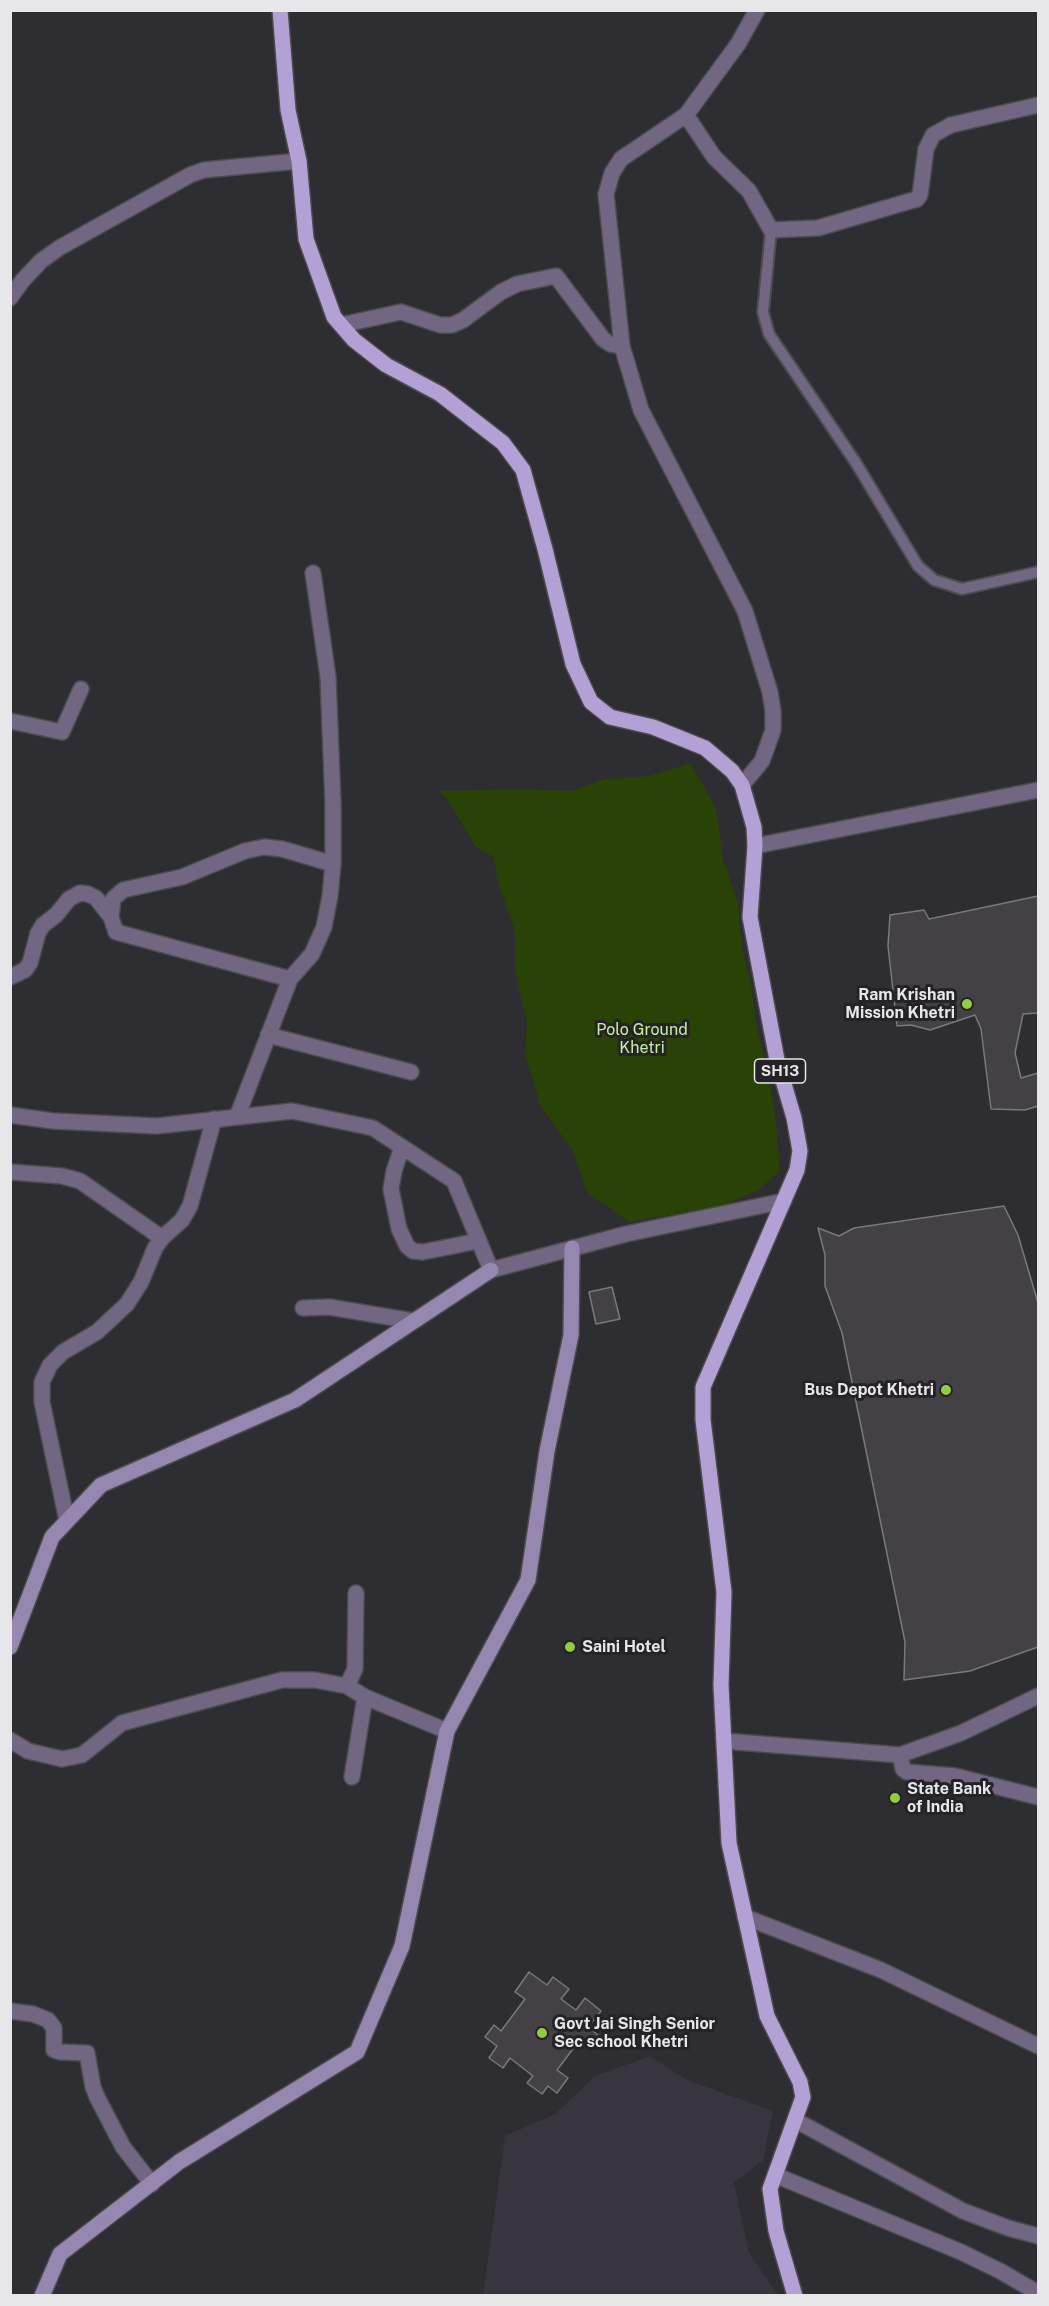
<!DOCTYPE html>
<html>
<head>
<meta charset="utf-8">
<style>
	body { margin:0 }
	#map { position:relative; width:1049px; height:2306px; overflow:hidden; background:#2e2d31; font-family:"Public Sans",sans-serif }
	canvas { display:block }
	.frame { position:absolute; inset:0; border:12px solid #e7e6e9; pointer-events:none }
</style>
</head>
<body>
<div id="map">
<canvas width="1049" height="2306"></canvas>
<div class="frame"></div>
</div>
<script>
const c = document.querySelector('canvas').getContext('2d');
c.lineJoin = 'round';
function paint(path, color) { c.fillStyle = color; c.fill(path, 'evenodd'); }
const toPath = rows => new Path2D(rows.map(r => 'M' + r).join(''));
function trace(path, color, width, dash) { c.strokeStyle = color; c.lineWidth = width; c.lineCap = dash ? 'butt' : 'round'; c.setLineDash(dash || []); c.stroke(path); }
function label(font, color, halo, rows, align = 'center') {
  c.font = font + ' "Public Sans",sans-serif'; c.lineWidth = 6; c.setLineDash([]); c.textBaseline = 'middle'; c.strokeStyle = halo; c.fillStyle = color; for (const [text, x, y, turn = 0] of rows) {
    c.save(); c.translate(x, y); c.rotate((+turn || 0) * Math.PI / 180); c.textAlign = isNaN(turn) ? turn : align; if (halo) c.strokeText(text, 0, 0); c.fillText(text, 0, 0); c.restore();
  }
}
paint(toPath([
	[650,2056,687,2080,773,2111,763,2160,734,2183,749,2253,778,2295,483,2295,505,2136,555,2114,595,2076]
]), '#38353e');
paint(toPath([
	[690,763,716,808,723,859,738,903,742,949,750,979,757,1030,768,1068,776,1123,780,1171,758,1190,721,1207,629,1222,587,1192,573,1151,541,1107,525,1054,527,1022,515,970,515,932,500,888,493,857,475,846,448,800,439,791,519,789,570,791,605,779,649,776]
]), '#294205');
const building = toPath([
	[1038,896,1038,1013,1023,1014,1015,1053,1021,1078,1038,1073,1038,1106,1025,1110,991,1109,981,1029,975,1015,930,1030,911,1025,897,1026,888,946,890,915,924,910,929,919,1038,896],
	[1004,1206,1018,1235,1038,1303,1038,1647,970,1671,904,1680,905,1642,842,1333,825,1286,825,1255,818,1228,839,1236,854,1228,1004,1206],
	[612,1287,620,1319,596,1324,589,1292,612,1287],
	[529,1972,547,1985,553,1977,569,1989,561,1999,576,2010,585,1998,601,2011,588,2027,598,2035,588,2048,579,2041,557,2070,568,2078,557,2093,548,2086,542,2094,527,2083,533,2076,510,2058,503,2068,489,2058,497,2046,485,2037,494,2025,501,2031,525,1999,515,1992,529,1972]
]);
paint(building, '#434146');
trace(building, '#79787d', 1.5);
const lane = toPath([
	[771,230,763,312,769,334,856,463,918,566,934,580,962,589,1038,572]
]);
const street = toPath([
	[686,115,714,157,749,191,771,230,818,228,917,199,920,195,926,149,933,135,951,125,1038,105],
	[10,298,23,280,41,261,59,248,190,175,204,170,299,161],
	[341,325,401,312,440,325,452,325,463,320,501,292,517,284,556,276,603,339,610,344,622,346],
	[10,721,62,732,81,689],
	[742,785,762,761,773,730,773,711,770,692,745,611,641,410,622,346,606,194,612,173,621,159,686,115,738,44,757,10],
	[755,846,1038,790],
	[10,977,25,970,30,963,38,933,43,925,56,915,69,899,80,893,88,894,96,898,111,917],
	[290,979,116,932,111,917,113,899,123,890,182,877,245,851,264,847,282,849,333,864],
	[268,1035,411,1072],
	[10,1115,53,1121,157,1126,292,1111,373,1128,454,1181,491,1270,626,1234,784,1201],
	[237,1117,290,979,312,954,324,927,330,896,333,864,333,804,328,677,313,573],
	[402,1147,394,1171,391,1189,399,1229,407,1246,413,1251,423,1252,478,1241],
	[10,1172,62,1176,80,1181,162,1238],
	[303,1308,329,1307,413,1321],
	[67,1521,42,1402,42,1382,50,1365,63,1352,97,1332,127,1304,141,1282,155,1248,162,1238,182,1220,190,1206,214,1119],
	[347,1686,355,1669,356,1593],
	[10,1740,28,1751,62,1759,82,1755,122,1723,282,1680,315,1680,347,1686,365,1697,447,1731],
	[724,1741,900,1755,961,1733,1038,1696],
	[900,1755,903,1769,907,1772,955,1776,1038,1797],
	[352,1777,365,1697],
	[745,1917,881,1970,1038,2046],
	[10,2011,33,2014,48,2020,54,2028,54,2050,60,2052,87,2053,93,2087,97,2097,123,2147,152,2184],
	[795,2120,963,2211,1008,2228,1038,2236],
	[775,2175,961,2252,1000,2271,1038,2293]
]);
const secondary = toPath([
	[10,1647,52,1537,101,1485,295,1400,491,1270],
	[42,2296,60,2254,179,2162,357,2052,402,1946,447,1731,528,1580,547,1451,571,1335,572,1248]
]);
const primary = toPath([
	[280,10,288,110,299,161,306,239,334,317,354,340,386,365,440,394,503,443,523,470,545,549,573,664,591,702,610,717,653,727,705,748,732,771,742,785,754,827,755,846,750,917,777,1060,794,1118,800,1151,797,1170,703,1387,703,1420,724,1592,721,1685,729,1843,767,2016,800,2082,803,2097,770,2189,776,2231,795,2296]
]);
trace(lane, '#4c4b4e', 14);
trace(street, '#4c4b4e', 18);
trace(secondary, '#4c4b4e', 18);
trace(primary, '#4c4b4e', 18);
trace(lane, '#716782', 10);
trace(street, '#716782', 15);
trace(secondary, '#9687b1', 15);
trace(primary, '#b3a0d5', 15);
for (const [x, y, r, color] of [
	[967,1004,6,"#90cd41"],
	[946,1390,6,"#90cd41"],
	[570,1647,6,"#90cd41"],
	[895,1798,6,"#90cd41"],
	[542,2033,6,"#90cd41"]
]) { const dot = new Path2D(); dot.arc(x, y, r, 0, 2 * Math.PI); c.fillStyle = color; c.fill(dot); trace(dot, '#252327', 2); }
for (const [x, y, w] of [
	[780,1071,51]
]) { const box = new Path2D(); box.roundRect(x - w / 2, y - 12, w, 24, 4.5); c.fillStyle = '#252327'; c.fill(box); trace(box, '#e7e6e9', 1.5); }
label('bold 15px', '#e7e6e9', null, [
	["SH13",780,1071]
]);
label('bold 16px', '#e7e6e9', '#252327', [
	["Ram Krishan",955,995,"right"],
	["Mission Khetri",955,1013,"right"],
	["Bus Depot Khetri",934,1390,"right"],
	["Saini Hotel",582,1647],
	["State Bank",907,1789],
	["of India",907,1807],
	["Govt Jai Singh Senior",554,2024],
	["Sec school Khetri",554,2042]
], 'left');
label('16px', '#c4f098', '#252327', [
	["Polo Ground",642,1030],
	["Khetri",642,1048]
]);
</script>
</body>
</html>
